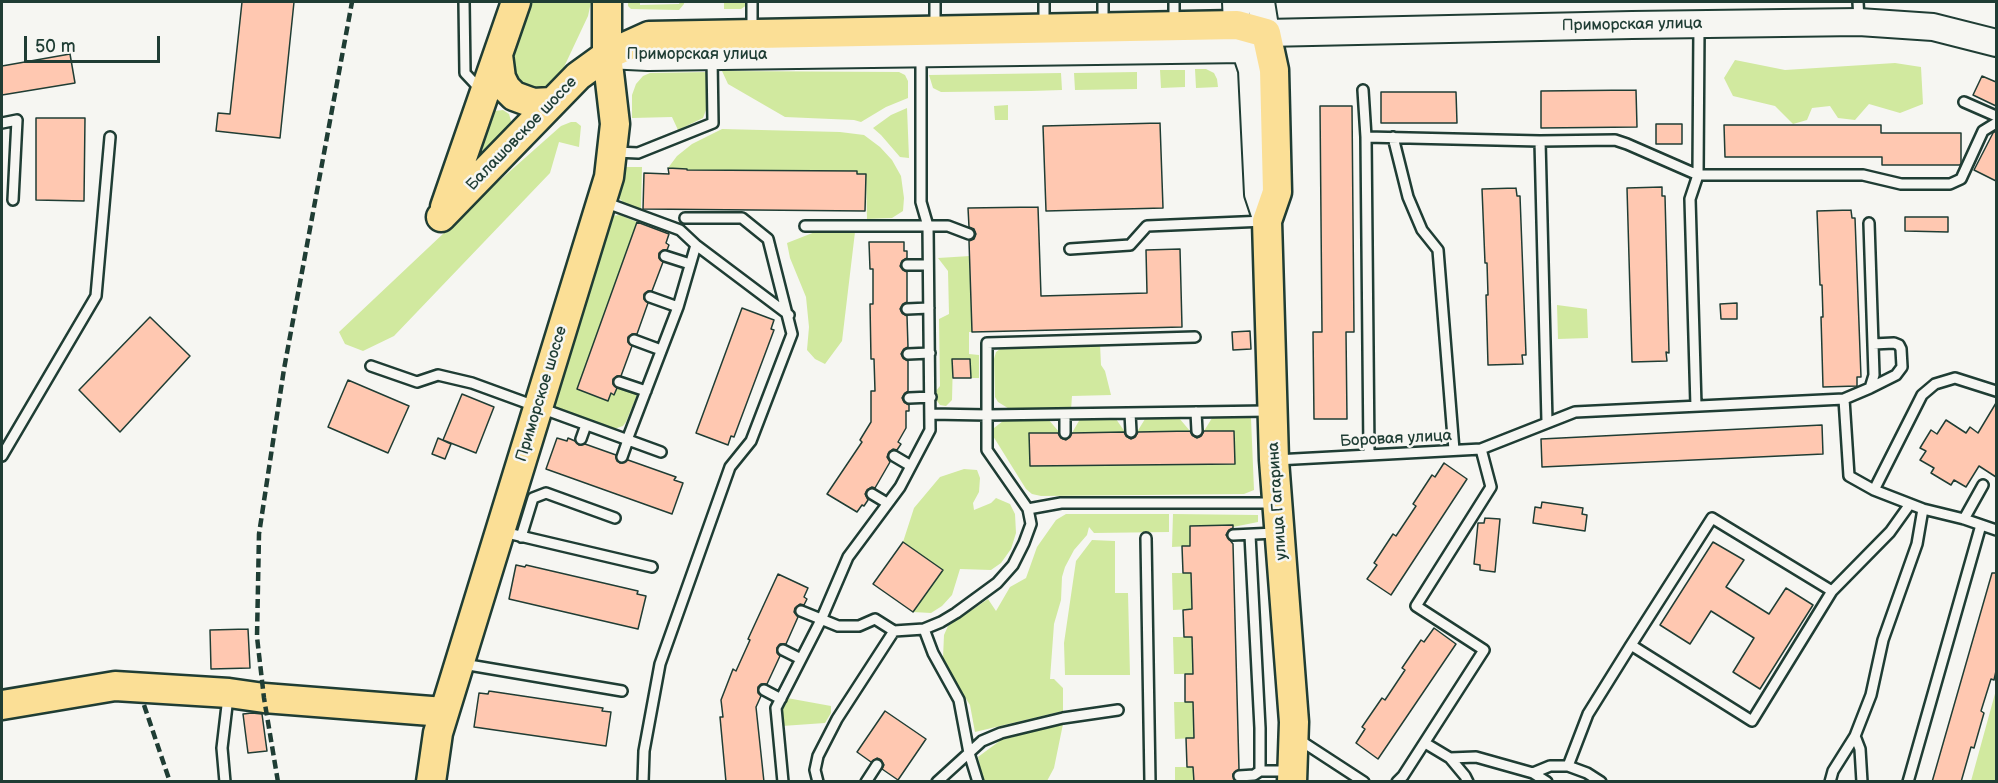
<!DOCTYPE html>
<html>
<head>
<meta charset="utf-8">
<style>
	body { margin:0 }
	#map { position:relative; width:1998px; height:783px; overflow:hidden; background:#f6f6f2; font-family:"Balsamiq Sans",sans-serif }
	canvas { display:block }
	.frame { position:absolute; inset:0; border:3px solid #1f3d34; pointer-events:none }
	.scale { position:absolute; left:24px; top:36px; width:136px; height:27px; box-sizing:border-box; border:3px solid #1f3d34; border-top:0; padding-left:8px; font-size:18px; line-height:21px; white-space:nowrap; color:#1f3d34; -webkit-text-stroke:4px #f6f6f2; paint-order:stroke }
</style>
</head>
<body>
<div id="map">
<canvas width="1998" height="783"></canvas>
<div class="frame"></div>
<div class="scale">50 m</div>
</div>
<script>
const c = document.querySelector('canvas').getContext('2d');
c.lineJoin = 'round';
function paint(path, color) { c.fillStyle = color; c.fill(path, 'evenodd'); }
const toPath = rows => new Path2D(rows.map(r => 'M' + r).join(''));
function trace(path, color, width, dash) { c.strokeStyle = color; c.lineWidth = width; c.lineCap = dash ? 'butt' : 'round'; c.setLineDash(dash || []); c.stroke(path); }
function label(font, color, halo, rows, align = 'center') {
  c.font = font + ' "Balsamiq Sans",sans-serif'; c.lineWidth = 5; c.setLineDash([]); c.textBaseline = 'middle'; c.strokeStyle = halo; c.fillStyle = color; for (const [text, x, y, turn = 0] of rows) {
    c.save(); c.translate(x, y); c.rotate((+turn || 0) * Math.PI / 180); c.textAlign = isNaN(turn) ? turn : align; if (halo) c.strokeText(text, 0, 0); c.fillText(text, 0, 0); c.restore();
  }
}
paint(toPath([
	[529,2,591,2,588,16,564,67,552,83,544,88,536,89,527,88,515,80,511,59],
	[628,2,640,2,640,5,679,4,680,2,684,2,684,4,679,10,631,9,628,6],
	[724,2,747,2,747,5,741,9,724,9],
	[1735,60,1785,70,1895,63,1921,67,1923,104,1900,113,1869,104,1855,120,1838,118,1830,106,1812,108,1807,120,1793,124,1775,106,1733,96,1724,78],
	[1195,69,1206,69,1214,73,1217,79,1218,87,1196,88],
	[1160,70,1185,70,1185,87,1161,88],
	[722,71,899,72,905,75,908,81,908,98,886,107,861,122,854,120,785,117,728,84],
	[708,72,706,110,703,118,678,130,672,117,632,118,632,95,636,84,643,76,650,73],
	[1137,72,1137,89,1075,90,1074,73],
	[1061,73,1062,90,1031,91,941,92,933,88,929,75],
	[1008,105,1008,120,995,120,994,106],
	[907,108,909,158,900,157,881,135,873,128,891,115],
	[503,110,509,114,512,124,482,154,483,143,494,111],
	[571,122,576,122,581,126,579,147,559,142,550,173,394,336,363,351,345,344,339,332,499,181,561,126],
	[722,129,840,132,864,135,880,147,892,160,901,176,904,198,903,211,892,218,867,219,866,175,857,174,857,171,687,173,687,169,668,168,677,156,692,144],
	[626,167,642,167,641,209,624,203,619,198],
	[620,215,637,222,577,389,608,400,611,393,614,394,618,386,637,395,626,422,623,426,614,429,555,409,552,406,610,216],
	[815,232,855,232,842,341,825,364,815,359,807,350,809,327,806,297,790,258,787,243],
	[970,256,972,332,969,332,969,354,979,355,979,378,971,378,970,359,953,359,952,400,946,406,940,405,937,401,936,391,940,386,939,319,949,314,948,271,938,258],
	[1557,305,1587,309,1588,338,1558,339],
	[1100,344,1101,365,1105,371,1111,395,1072,396,1071,410,1011,410,998,402,995,397,994,359,996,352,1000,349,1003,347],
	[1179,418,1190,431,1137,432,1145,419],
	[1212,418,1251,418,1254,490,1244,494,1041,496,1032,494,1026,489,993,436,994,428,1003,421,1048,419,1060,433,1029,433,1030,466,1235,463,1234,431,1204,431],
	[1080,419,1116,419,1125,432,1072,433],
	[964,469,977,470,980,478,979,492,973,503,974,510,991,503,996,498,1010,504,1015,514,1016,533,1011,549,1001,563,991,570,960,569,952,595,942,606,931,613,913,612,942,570,903,542,914,508,940,477],
	[1066,514,1169,514,1169,532,1094,533,1089,527,1087,535,1074,550,1065,567,1062,577,1061,600,1054,624,1050,679,1054,679,1063,688,1063,711,975,732,970,705,947,670,943,658,944,635,948,626,988,599,996,611,1010,587,1026,578,1037,547,1056,520],
	[1173,514,1258,515,1258,522,1233,527,1232,525,1190,526,1190,546,1172,547],
	[1092,540,1115,541,1115,593,1128,593,1130,675,1065,675,1064,643,1076,561],
	[1172,573,1191,573,1192,609,1173,610],
	[1173,637,1192,637,1193,674,1174,674],
	[1996,690,1996,781,1971,781],
	[787,698,831,706,831,713,825,723,782,726,780,712],
	[1174,702,1193,702,1194,738,1175,739],
	[1063,724,1054,768,1047,781,983,781,978,757,986,751,1001,740],
	[1175,767,1193,767,1194,781,1175,781]
]), '#d1e99f');
const building = toPath([
	[242,2,294,2,280,138,216,131,218,113,230,114,242,2],
	[70,54,75,83,2,95,2,66,70,54],
	[1982,76,1996,82,1996,106,1973,95,1982,76],
	[1636,90,1637,127,1541,128,1541,91,1636,90],
	[1381,92,1456,92,1457,123,1381,123,1381,92],
	[1320,106,1352,106,1354,332,1346,332,1347,419,1314,419,1313,332,1322,332,1320,106],
	[36,118,85,118,84,201,36,200,36,118],
	[1160,123,1163,208,1046,211,1043,126,1160,123],
	[1656,124,1682,124,1682,144,1656,144,1656,124],
	[1724,125,1881,125,1881,133,1961,133,1961,163,1960,165,1882,165,1882,157,1725,157,1724,125],
	[1996,131,1996,181,1974,170,1993,133,1996,131],
	[668,168,687,169,687,170,857,171,857,174,866,174,865,211,643,209,644,173,669,174,668,168],
	[1662,187,1662,196,1665,196,1669,353,1666,352,1667,361,1632,362,1627,188,1662,187],
	[1516,188,1517,196,1520,196,1526,355,1522,355,1523,364,1488,365,1486,295,1488,295,1487,263,1485,263,1482,189,1516,188],
	[1038,207,1041,296,1147,293,1146,250,1180,249,1182,327,972,332,969,241,974,239,976,234,974,229,969,227,968,208,1038,207],
	[1851,210,1852,218,1855,218,1861,377,1857,377,1857,386,1823,387,1821,317,1823,317,1822,285,1820,285,1817,211,1851,210],
	[1905,217,1948,217,1948,232,1905,231,1905,217],
	[637,222,669,234,666,243,669,245,667,250,663,250,659,253,659,258,663,262,652,291,648,291,644,294,644,299,648,303,637,334,632,334,628,337,628,342,632,346,621,376,617,376,613,379,613,384,617,388,614,395,611,393,608,401,577,389,637,222],
	[869,242,904,242,904,251,907,251,907,258,902,261,900,266,903,270,907,272,907,302,903,304,900,309,902,313,907,316,908,347,904,349,901,354,903,358,908,361,908,391,905,393,902,398,904,402,909,405,909,411,906,411,906,428,898,442,901,444,897,450,893,449,889,452,887,457,890,462,875,488,872,487,867,490,865,494,868,500,864,506,862,505,857,512,827,494,862,442,860,440,871,422,871,391,875,391,874,359,871,359,870,304,873,304,873,269,870,269,869,242],
	[1737,303,1737,319,1721,319,1720,304,1737,303],
	[742,308,774,320,771,329,774,330,734,437,731,436,728,445,696,433,742,308],
	[150,317,190,356,120,432,79,390,150,317],
	[1250,331,1251,349,1233,350,1232,332,1250,331],
	[952,359,970,359,971,378,953,378,952,359],
	[348,380,409,406,388,453,328,427,348,380],
	[462,394,494,407,476,453,443,440,462,394],
	[1996,403,1996,477,1979,466,1966,487,1954,480,1951,485,1931,473,1934,468,1920,460,1926,451,1920,448,1931,430,1937,434,1946,420,1966,433,1970,427,1978,433,1996,403],
	[1822,425,1823,454,1542,467,1541,439,1822,425],
	[1190,431,1192,435,1197,438,1201,436,1204,431,1234,431,1235,464,1030,466,1029,433,1058,433,1061,438,1066,440,1070,437,1072,433,1124,432,1126,436,1131,439,1135,437,1138,432,1190,431],
	[438,438,451,444,445,459,432,454,438,438],
	[557,438,567,441,568,438,575,441,579,445,585,444,616,455,617,461,620,463,628,460,676,477,674,480,683,483,672,514,546,469,557,438],
	[1444,463,1467,479,1391,595,1367,579,1377,565,1374,563,1393,534,1396,536,1416,506,1413,504,1432,475,1435,477,1444,463],
	[1542,502,1583,508,1582,514,1587,515,1585,531,1533,523,1535,507,1541,508,1542,502],
	[1485,518,1500,519,1495,572,1480,570,1480,565,1474,564,1478,523,1484,523,1485,518],
	[1233,525,1233,528,1229,530,1226,535,1233,544,1239,769,1233,774,1235,782,1194,782,1193,767,1187,767,1186,738,1194,738,1193,702,1185,702,1185,674,1193,674,1192,637,1184,637,1183,610,1192,609,1191,573,1183,573,1182,546,1190,546,1190,526,1233,525],
	[903,542,943,570,913,612,873,584,903,542],
	[1713,542,1744,560,1726,587,1769,614,1786,588,1813,605,1760,689,1733,672,1754,638,1711,611,1690,644,1660,625,1713,542],
	[516,565,525,567,526,565,638,591,637,594,646,596,638,629,509,599,516,565],
	[1992,573,1996,573,1996,671,1994,680,1991,679,1981,711,1984,713,1974,748,1971,747,1961,782,1932,782,1992,573],
	[778,574,808,588,804,597,807,599,804,605,800,604,795,608,794,612,798,617,786,644,780,644,777,648,777,653,780,656,767,684,761,684,758,687,758,693,761,696,756,707,764,782,726,782,720,717,723,717,721,700,733,669,736,671,750,640,748,639,778,574],
	[1434,628,1456,644,1378,759,1356,743,1365,729,1362,727,1382,698,1385,700,1405,670,1402,668,1421,640,1424,642,1434,628],
	[248,629,250,668,211,669,210,630,248,629],
	[489,691,603,708,602,711,611,712,606,746,474,727,479,693,488,694,489,691],
	[885,711,926,739,898,780,882,769,884,765,881,760,877,758,871,762,857,752,885,711],
	[252,713,262,714,267,751,248,753,243,714,252,713]
]);
paint(building, '#ffc8b1');
trace(building, '#1f3d34', 1.5);
const lane = toPath([
	[464,2,465,73,480,89],
	[752,2,752,32],
	[935,2,935,28],
	[1044,2,1044,26],
	[1103,2,1103,23],
	[1174,2,1174,23],
	[1858,2,1859,20],
	[1363,90,1366,137,1369,454],
	[1964,102,1996,116],
	[2,123,17,120,13,200],
	[1366,137,1540,141,1615,140,1627,144,1698,175,1863,175,1901,184,1950,184,1961,179,1983,131,1996,123],
	[1393,137,1408,197,1422,230,1438,250,1454,450],
	[1540,141,1547,422],
	[616,152,638,153,713,123,712,59],
	[604,202,680,230,696,245,789,315],
	[805,226,948,226,969,234],
	[1070,249,1130,245,1147,226,1265,221],
	[665,256,690,264],
	[907,265,928,265],
	[650,297,678,307],
	[907,309,929,308],
	[634,340,661,350],
	[908,354,930,353],
	[371,366,417,382,438,375,472,383,661,452],
	[619,382,646,391],
	[1870,388,1896,375,1902,367,1901,349,1899,345,1894,343,1873,344],
	[909,398,931,397],
	[1844,399,1849,476,1874,490,1923,509,1964,519,1996,530],
	[1696,406,1690,199,1698,175,1699,26],
	[1196,412,1197,431],
	[1130,413,1131,432],
	[931,414,987,415,1268,411],
	[1065,414,1065,433],
	[581,439,586,425],
	[627,440,678,307,696,245],
	[1481,449,1575,412,1844,399,1870,388,1874,375,1869,223],
	[2,456,96,296,110,137],
	[894,456,911,466],
	[622,457,628,440],
	[1276,460,1481,449,1491,487,1416,606,1484,650,1403,776,1397,782],
	[1874,490,1922,395,1935,384,1955,378,1996,391],
	[872,494,887,503],
	[1028,509,987,450,987,343,1195,337],
	[1964,519,1983,485],
	[503,532,652,567],
	[1233,535,1275,533],
	[1250,535,1260,728,1260,771],
	[521,537,533,498,546,493,615,518],
	[1146,538,1150,782],
	[1832,591,1712,518,1631,645,1752,721,1832,591,1890,532,1910,504],
	[801,611,838,626,859,626,875,619,894,631,924,629],
	[783,650,801,659],
	[463,664,622,691],
	[764,690,781,699],
	[1855,736,1860,749,1862,782],
	[1298,739,1364,782],
	[1425,743,1450,758,1465,776,1468,782],
	[1450,758,1476,757,1533,773,1547,782],
	[1568,766,1588,714,1631,645],
	[1533,773,1550,766,1568,766,1587,773,1601,782],
	[1239,776,1254,775,1260,771,1290,771],
	[225,782,222,748,228,697],
	[643,782,644,751,660,664,730,467,751,441,792,334,768,239,742,218,685,218],
	[783,782,776,708,821,620,848,557,900,487,930,430,928,226,921,202,921,55],
	[818,782,815,770,818,756,837,719,894,631],
	[866,782,877,765],
	[937,782,982,741,1001,733,1063,718,1118,710],
	[978,782,969,753,959,700,933,653,924,629,941,622,956,613,997,583,1013,565,1024,543,1031,524,1028,509,1061,503,1275,503],
	[1830,782,1833,771,1855,736,1871,695,1883,640,1917,544,1923,509],
	[1908,782,1981,525]
]);
const secondary = toPath([
	[1236,2,1237,25,1252,70,1258,194,1267,221],
	[1261,2,1266,33],
	[607,55,648,57,1245,49,1266,33,1632,25,1859,22,1933,27,1996,43]
]);
const primary = toPath([
	[498,55,501,78,506,88,514,96,533,103,552,102],
	[445,207,516,2],
	[441,217,578,76,607,55,649,36,1237,25,1266,33,1274,70,1277,192,1267,221,1274,460,1294,722,1292,782],
	[2,705,115,686,229,693,264,698,444,712],
	[431,782,438,733,609,177,615,124,607,55,607,2]
]);
trace(lane, '#1f3d34', 14);
trace(secondary, '#1f3d34', 30);
trace(primary, '#1f3d34', 33);
trace(lane, '#f6f6f2', 9);
trace(secondary, '#f6f6f2', 26);
trace(primary, '#fbdf96', 28);
trace(toPath([
	[144,705,170,782],
	[278,782,264,698,257,637,259,534,284,369,352,2]
]), '#1f3d34', 4.5, [9, 4.5]);
label('16px', '#1f3d34', '#f6f6f2', [
	["Приморская улица",1632,25,-1],
	["Приморская улица",697,55],
	["Балашовское шоссе",522,134,-46],
	["Приморское шоссе",542,394,-73],
	["Боровая улица",1396,439,-3],
	["улица Гагарина",1278,501,-94]
]);
</script>
</body>
</html>
